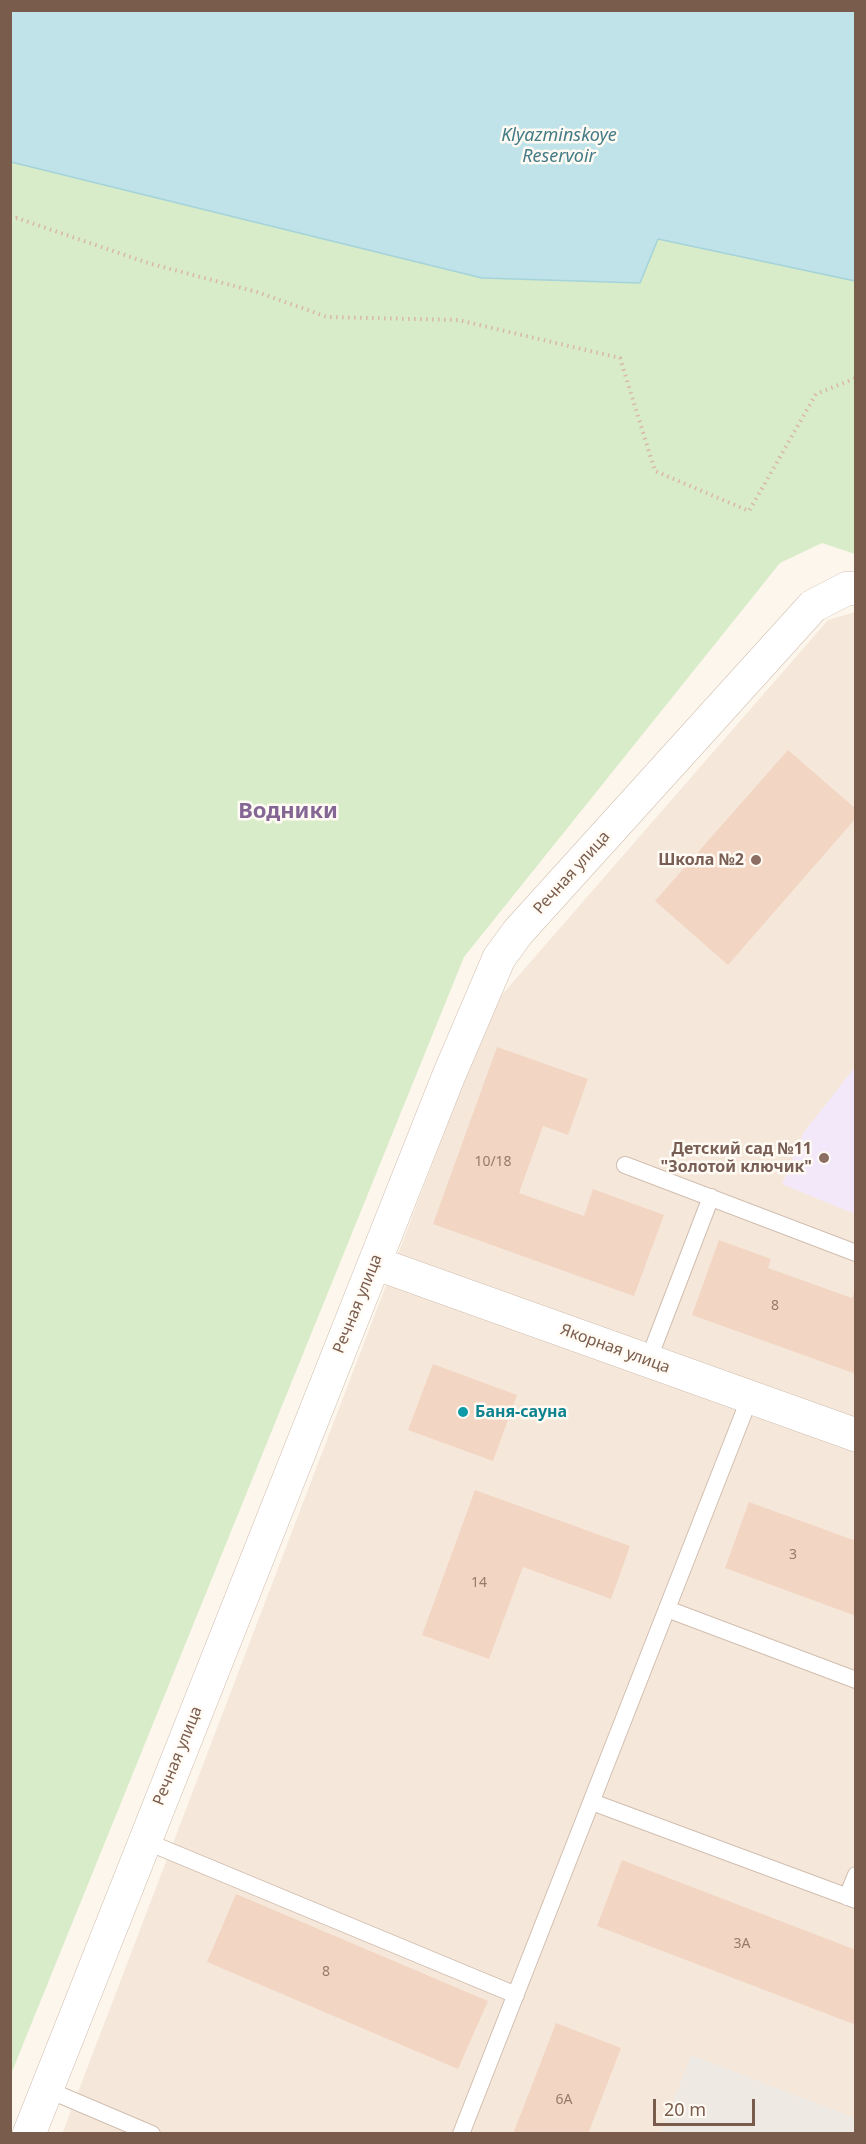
<!DOCTYPE html>
<html>
<head>
<meta charset="utf-8">
<style>
	body { margin:0 }
	#map { position:relative; width:866px; height:2144px; overflow:hidden; background:#fdf6ec; font-family:"Noto Sans",sans-serif }
	canvas { display:block }
	.frame { position:absolute; inset:0; border:12px solid #7a5c4d; pointer-events:none }
	.scale { position:absolute; left:653px; top:2099px; width:102px; height:27px; box-sizing:border-box; border:3px solid #7a5c4d; border-top:0; padding-left:8px; font-size:18px; line-height:21px; white-space:nowrap; color:#7a5c4d; -webkit-text-stroke:4px #fffaf3; paint-order:stroke }
</style>
</head>
<body>
<div id="map">
<canvas width="866" height="2144"></canvas>
<div class="frame"></div>
<div class="scale">20 m</div>
</div>
<script>
const c = document.querySelector('canvas').getContext('2d');
c.lineJoin = 'round';
function paint(path, color) { c.fillStyle = color; c.fill(path, 'evenodd'); }
const toPath = rows => new Path2D(rows.map(r => 'M' + r).join(''));
function trace(path, color, width, dash) { c.strokeStyle = color; c.lineWidth = width; c.lineCap = dash ? 'butt' : 'round'; c.setLineDash(dash || []); c.stroke(path); }
function label(font, color, halo, rows, align = 'center') {
  c.font = font + ' "Noto Sans",sans-serif'; c.lineWidth = 5; c.setLineDash([]); c.textBaseline = 'middle'; c.strokeStyle = halo; c.fillStyle = color; for (const [text, x, y, turn = 0] of rows) {
    c.save(); c.translate(x, y); c.rotate((+turn || 0) * Math.PI / 180); c.textAlign = isNaN(turn) ? turn : align; if (halo) c.strokeText(text, 0, 0); c.fillText(text, 0, 0); c.restore();
  }
}
paint(toPath([
	[855,612,855,2133,62,2134,493,1005,828,620]
]), '#f5e8da');
paint(toPath([
	[691,2055,855,2118,855,2133,661,2133]
]), '#efe9e4');
paint(toPath([
	[855,1067,855,1214,782,1184,804,1132]
]), '#f3e8fa');
paint(toPath([
	[11,158,658,239,855,281,855,554,822,543,780,563,464,957,11,2074]
]), '#d8ecc9');
const water = toPath([
	[11,10,855,11,855,281,658,239,640,283,482,278,11,162,11,10]
]);
paint(water, '#bfe3e8');
trace(water, '#a5d3da', 1.5);
paint(toPath([
	[788,750,856,809,856,818,728,965,655,901],
	[497,1047,588,1079,568,1135,543,1126,519,1193,584,1216,593,1189,664,1215,634,1296,433,1224],
	[719,1240,771,1259,768,1268,852,1298,856,1288,856,1374,692,1315],
	[433,1364,517,1395,493,1461,408,1430],
	[475,1490,630,1546,611,1599,523,1567,489,1659,422,1635],
	[749,1502,856,1541,856,1616,725,1568],
	[622,1860,856,1950,856,2025,597,1926],
	[236,1894,488,2001,458,2069,207,1962],
	[556,2023,621,2048,588,2134,513,2134]
]), '#f3d5c3');
const lane = toPath([
	[625,1165,856,1253],
	[648,1361,711,1197],
	[667,1609,856,1680],
	[592,1802,856,1900],
	[145,1841,516,1995],
	[847,1897,856,1875],
	[46,2089,152,2134],
	[461,2134,750,1397]
]);
const street = toPath([
	[375,1263,856,1435],
	[29,2134,449,1075,499,958,518,932,813,606,848,588,856,589]
]);
trace(lane, '#d1beb0', 18);
trace(street, '#d1beb0', 34);
trace(toPath([
	[10,220,17,218,148,263,257,292,327,317,458,320,620,358,655,471,749,511,816,394,856,378]
]), '#d9b8a5', 4, [1.5, 4.5]);
trace(lane, '#fff', 16);
trace(street, '#fff', 33);
for (const [x, y, r, color] of [
	[756,860,6,"#8d6e63"],
	[824,1158,6,"#8d6e63"],
	[463,1412,6,"#0f9aa8"]
]) { const dot = new Path2D(); dot.arc(x, y, r, 0, 2 * Math.PI); c.fillStyle = color; c.fill(dot); trace(dot, '#fffaf3', 2); }
label('14px', '#987a6a', null, [
	["10/18",493,1162],
	["8",775,1306],
	["3",793,1555],
	["14",479,1583],
	["3А",742,1944],
	["8",326,1972],
	["6А",564,2100]
]);
label('bold 16px', '#785e54', '#fffaf3', [
	["Школа №2",744,860],
	["Детский сад №11",812,1149],
	["\"Золотой ключик\"",812,1167]
], 'right');
label('16px', '#7a5c4d', '#fffaf3', [
	["Речная улица",572,873,-48],
	["Речная улица",358,1304,-68],
	["Якорная улица",615,1349,20],
	["Речная улица",178,1756,-68]
]);
label('bold 16px', '#0d838f', '#fffaf3', [
	["Баня-сауна",475,1412]
], 'left');
label('italic 18px', '#437c86', '#fffaf3', [
	["Klyazminskoye",559,136],
	["Reservoir",559,157]
]);
label('bold 22px', '#846695', '#fffaf3', [
	["Водники",288,812]
]);
</script>
</body>
</html>
